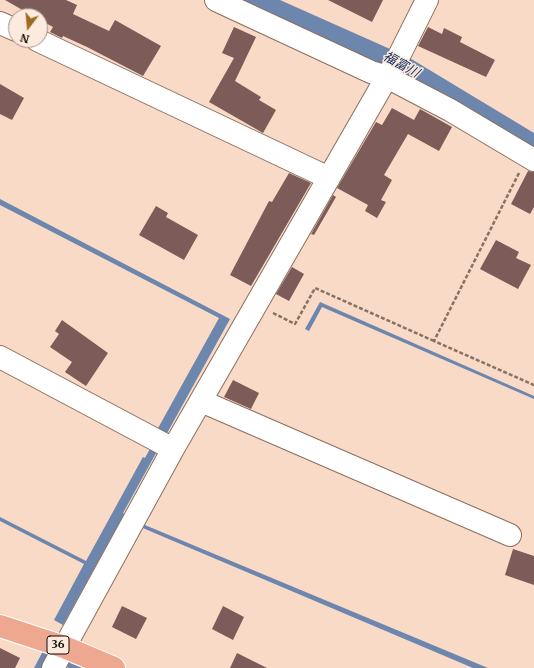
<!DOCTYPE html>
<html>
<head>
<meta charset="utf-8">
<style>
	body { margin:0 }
	#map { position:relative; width:534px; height:668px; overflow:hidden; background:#f9dac6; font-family:Merriweather,serif }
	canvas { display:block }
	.north { position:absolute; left:8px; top:8px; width:40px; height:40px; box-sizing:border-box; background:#fdeade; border:1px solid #a09187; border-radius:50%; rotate:196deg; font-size:11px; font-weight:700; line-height:16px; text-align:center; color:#150b05 }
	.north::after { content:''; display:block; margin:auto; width:14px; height:18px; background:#9e6b21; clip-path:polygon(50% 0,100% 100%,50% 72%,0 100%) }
</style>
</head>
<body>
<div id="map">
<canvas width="534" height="668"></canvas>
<div class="north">N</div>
</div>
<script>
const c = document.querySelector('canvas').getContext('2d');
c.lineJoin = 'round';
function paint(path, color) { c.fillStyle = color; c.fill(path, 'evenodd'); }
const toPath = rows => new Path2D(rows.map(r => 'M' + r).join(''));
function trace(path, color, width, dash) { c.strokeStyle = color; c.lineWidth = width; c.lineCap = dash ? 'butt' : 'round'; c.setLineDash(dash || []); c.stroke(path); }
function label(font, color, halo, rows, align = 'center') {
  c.font = font + ' Merriweather,"Noto Sans JP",serif'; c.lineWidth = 3; c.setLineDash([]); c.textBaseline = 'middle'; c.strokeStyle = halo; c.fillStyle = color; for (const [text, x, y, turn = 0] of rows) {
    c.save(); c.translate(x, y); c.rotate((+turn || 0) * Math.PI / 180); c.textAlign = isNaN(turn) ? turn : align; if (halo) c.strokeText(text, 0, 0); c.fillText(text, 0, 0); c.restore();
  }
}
paint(toPath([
	[243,0,280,0,408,57,534,133,534,152,385,67],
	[0,199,230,319,123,513,140,523,488,668,473,668,138,526,122,518,63,625,54,620,84,564,0,521,0,517,86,561,143,457,145,458,159,432,157,430,219,318,0,205],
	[320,302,534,396,534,399,322,307,309,331,305,329],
	[43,651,53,654,53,656,82,668,69,668,60,664,46,668,34,668]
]), '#6d86ae');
paint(toPath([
	[5,0,66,0,77,5,73,14,109,31,115,20,161,46,143,76,87,47,63,36,62,38,50,32,53,27,40,20,40,16,33,16],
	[328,0,383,0,372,22],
	[234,27,256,37,235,81,261,97,259,100,276,110,263,133,209,102,234,58,222,53],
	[428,27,442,34,444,28,462,37,460,42,495,60,486,77,418,46],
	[0,84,24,98,12,120,0,114],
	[392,108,414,120,420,109,452,127,439,151,408,134,384,175,392,180,381,200,386,202,377,218,365,211,368,205,337,188,376,122,382,125],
	[528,171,534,172,534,207,530,214,511,204],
	[289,173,311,183,251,286,230,275,269,201,272,202],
	[333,195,336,197,314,235,311,234],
	[156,206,168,213,166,217,198,235,184,260,139,235],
	[496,240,519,252,516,258,531,265,518,289,480,269],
	[292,267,304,274,289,301,276,294],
	[62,320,108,353,86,386,65,372,72,362,50,347,59,334,55,331],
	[233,380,259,393,251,409,224,397],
	[513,549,534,556,534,585,505,575],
	[122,606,147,618,136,639,112,627],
	[223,606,244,617,233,640,212,629],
	[0,648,20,658,15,668,0,668],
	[237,653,267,668,230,668]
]), '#7c5b58');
const minor = toPath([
	[216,0,371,72,387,77,450,110,534,160],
	[0,23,16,30],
	[37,40,329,178],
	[0,357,173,449],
	[201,401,510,535],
	[53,668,173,449,399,56,427,0]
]);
const major = toPath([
	[0,626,64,647,114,668]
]);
trace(minor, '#8b6f5e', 24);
trace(major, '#fff', 24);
trace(toPath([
	[519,173,434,341,534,385],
	[273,313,295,324,315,288,434,341]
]), '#877366', 2.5, [4, 2]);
trace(minor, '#fff', 22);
trace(major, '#eea88f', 22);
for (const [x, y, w] of [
	[58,645,22]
]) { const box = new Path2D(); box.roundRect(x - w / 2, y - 9, w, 18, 3); c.fillStyle = '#fdeade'; c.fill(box); trace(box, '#150b05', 1); }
label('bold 11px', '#150b05', null, [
	["36",58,645]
]);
label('italic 13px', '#09285b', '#fdeade', [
	["福富川",401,65,29]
]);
</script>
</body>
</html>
